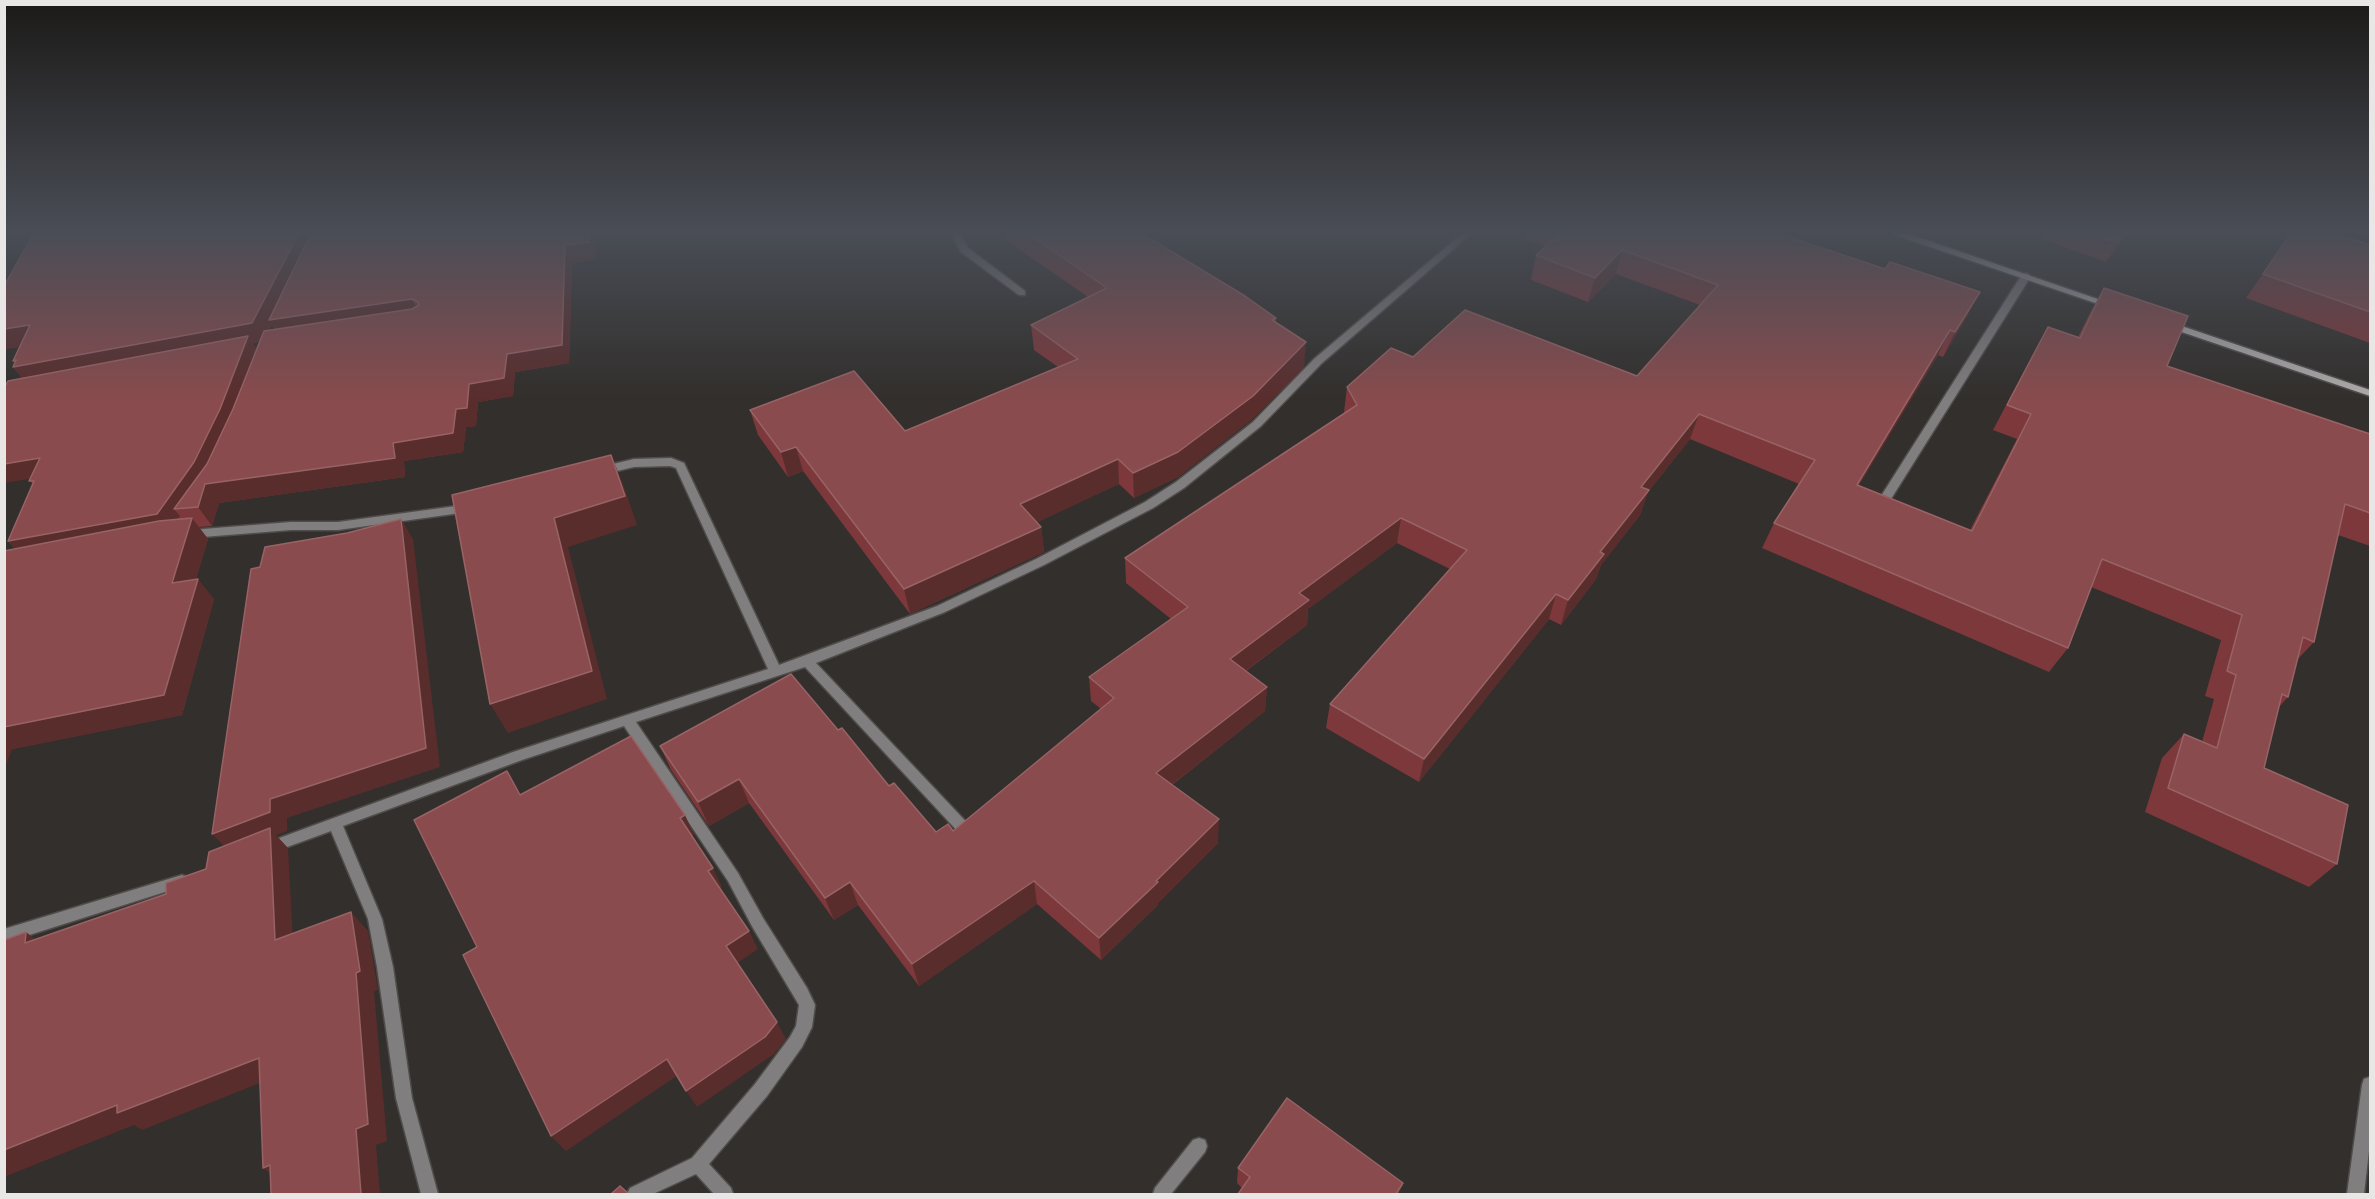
<!DOCTYPE html>
<html>
<head>
<meta charset="utf-8">
<style>
	body { margin:0 }
	#map { position:relative; width:2375px; height:1199px; overflow:hidden; background:#322f2c; font-family:Literata,serif }
	canvas { display:block }
	.frame { position:absolute; inset:0; border:6px solid #e9e7e5; pointer-events:none }
</style>
</head>
<body>
<div id="map">
<canvas width="2375" height="1199"></canvas>
<div class="frame"></div>
</div>
<script>
const c = document.querySelector('canvas').getContext('2d');
c.lineJoin = 'round';
const toPath = rows => new Path2D(rows.map(r => 'M' + r).join(''));
function trace(path, color, width, dash) { c.strokeStyle = color; c.lineWidth = width; c.lineCap = dash ? 'butt' : 'round'; c.setLineDash(dash || []); c.stroke(path); }
function paint(path, color) { c.fillStyle = color; c.fill(path, 'evenodd'); }
const street = toPath([
	[951,233,959,233,968,248,1025,291,1025,295,1019,295,961,252,951,233],
	[1463,233,1472,233,1322,363,1261,426,1184,488,1153,508,1044,565,945,612,816,663,972,828,974,832,972,836,967,838,962,836,805,667,636,722,738,873,763,918,807,988,815,1005,812,1027,802,1047,767,1096,709,1164,731,1188,733,1194,714,1194,696,1174,653,1194,627,1194,630,1188,692,1158,755,1084,790,1037,796,1026,799,1005,753,928,728,881,624,726,522,760,343,826,382,919,393,967,412,1098,438,1194,421,1194,396,1098,377,967,368,919,331,831,268,854,263,852,261,848,263,844,513,752,768,669,676,468,670,466,634,467,600,475,596,474,595,471,596,468,634,459,671,458,684,463,779,665,937,606,1036,559,1145,502,1176,482,1253,422,1314,359,1463,233],
	[2026,273,2031,276,1884,510,1876,510,1874,507,1876,504,2021,276,2026,273],
	[471,504,475,505,477,508,475,511,338,530,291,530,190,538,184,534,190,530,291,522,338,522,471,504],
	[182,875,187,877,189,881,187,885,4,943,4,929,182,875],
	[2370,1077,2370,1142,2364,1194,2347,1194,2362,1085,2364,1079,2370,1077],
	[1199,1138,1205,1140,1207,1146,1205,1152,1171,1194,1153,1194,1155,1188,1193,1140,1199,1138]
]);
const secondary = toPath([
	[1894,233,1906,233,2115,305,2110,308,2107,307,1895,235,1894,233],
	[2167,321,2370,390,2370,396,2164,326,2162,324,2167,321]
]);
trace(street, '#4f4c4a', 3);
trace(secondary, '#4f4c4a', 3);
paint(street, '#817e7f');
paint(secondary, '#afabac');
paint(toPath([
	[4,233,596,259,572,263,569,363,515,372,513,396,478,402,476,426,466,427,463,452,404,461,405,477,219,503,212,526,199,527,208,539,196,579,214,599,182,715,12,749,15,549,8,541,32,485,31,478,22,378,13,367,15,363,13,361,19,347,4,349,33,235,4,242],
	[272,325,274,329,269,330],
	[259,342,256,349,253,343],
	[1002,233,1141,233,1276,318,1276,322,1304,367,1251,420,1178,477,1134,498,1119,484,1037,522,1041,527,1044,552,910,614,803,471,788,477,758,435,750,410,905,431,1058,367,1034,350,1031,325,1088,297,1003,238],
	[1521,233,1777,233,1967,316,1943,357,1938,355,1859,485,1970,530,2017,439,1993,430,2034,352,2048,327,2078,337,2090,313,2104,288,2167,366,2370,434,2370,546,2338,535,2314,642,2297,660,2288,697,2279,707,2264,768,2337,864,2309,887,2145,812,2162,758,2184,734,2202,742,2214,699,2205,696,2221,640,2091,587,2068,648,2049,672,1762,548,1774,523,1799,484,1690,439,1648,492,1640,515,1601,565,1596,579,1561,625,1549,619,1419,782,1326,728,1330,704,1450,569,1397,543,1308,609,1307,625,1246,671,1267,687,1265,711,1172,785,1218,843,1158,903,1158,905,1101,960,1037,904,919,986,858,905,834,920,749,803,709,826,671,770,660,746,838,730,889,786,936,832,953,831,1101,709,1091,701,1089,677,1171,619,1126,583,1125,558,1345,413,1344,412,1347,387,1413,357,1637,376,1700,305,1616,274,1588,302,1531,280,1536,255,1545,247,1520,237],
	[2026,233,2130,233,2106,262],
	[2291,233,2370,245,2370,343,2246,298],
	[1238,1168,1403,1183,1399,1194,1238,1194,1242,1188,1237,1183]
]), '#7d383b');
paint(toPath([
	[4,233,41,233,4,242],
	[299,233,317,233,412,299,421,317,280,338,272,325,263,341,253,343,258,352,206,479,174,509,180,516,170,530,23,557,8,541,157,514,27,385,13,367,17,366,13,361],
	[590,233,597,233,596,259,572,263,569,363,515,372,513,396,478,402,476,426,466,427,463,452,404,461,405,477,219,503,212,526,198,507,205,484,393,443,456,409,469,384,507,354,565,245],
	[2125,233,2130,233,2106,262,2117,243],
	[1622,250,1616,274,1588,302,1595,278],
	[1980,292,1967,316,1943,357,1955,332],
	[30,325,44,343,4,349,4,329],
	[1950,330,1938,355,1845,509,1857,485],
	[1306,342,1304,367,1251,420,1178,477,1134,498,1133,473],
	[1699,414,1690,439,1648,492,1640,515,1601,565,1596,579,1561,625,1568,600,1641,487],
	[796,447,803,471,788,477,781,452],
	[611,455,623,484,637,525,568,547,607,699,508,733,490,704,554,518],
	[40,458,53,475,4,483,4,464],
	[1118,459,1119,484,1023,529,1020,504],
	[192,518,208,539,189,604,172,583],
	[1401,518,1397,543,1308,609,1307,625,1229,683,1230,659,1299,593],
	[401,519,413,539,440,767,287,818,287,831,276,835,288,848,294,959,275,940,231,853,212,834,270,799],
	[1041,527,1044,552,910,614,904,589],
	[198,579,214,599,182,715,12,749,4,770,4,727],
	[1556,594,1549,619,1419,782,1424,759],
	[1267,687,1265,711,1156,797,1156,773],
	[739,779,749,803,709,826,698,802],
	[685,815,694,835,689,837,680,818],
	[1219,819,1218,843,1158,903,1158,905,1101,960,1099,938],
	[713,868,722,887,718,889,708,871],
	[1034,881,1037,904,919,986,912,964],
	[850,882,858,905,834,920,825,898],
	[351,912,368,931,378,990,374,991,387,1141,376,1145,380,1194,361,1194,356,1129],
	[749,931,758,949,736,964,726,946],
	[26,932,50,951,25,943],
	[777,1022,786,1039,774,1054,697,1107,686,1091],
	[259,1058,280,1075,142,1130,134,1125,4,1177,4,1150,117,1105],
	[667,1059,678,1075,566,1151,551,1136],
	[270,1165,285,1184,263,1168],
	[1403,1183,1399,1194,1396,1194]
]), '#5a2d2d');
const building = toPath([
	[34,233,299,233,252,323,13,367,16,360,13,361,30,325,4,329,4,286,34,233],
	[311,233,590,233,589,242,565,245,562,345,507,354,504,378,469,384,467,408,456,409,453,433,393,443,395,458,205,484,198,507,174,509,207,464,233,409,264,331,412,309,419,305,418,302,412,299,269,320,311,233],
	[1027,233,1141,233,1245,296,1276,318,1272,320,1306,342,1253,396,1178,452,1133,473,1118,459,1020,504,1041,527,904,589,796,447,781,452,750,410,854,371,905,431,1078,359,1031,325,1107,288,1027,233],
	[1561,233,1777,233,1885,269,1890,262,1980,292,1955,332,1950,330,1857,485,1972,531,2031,414,2007,405,2048,327,2080,338,2104,288,2188,316,2167,366,2370,434,2370,513,2345,504,2314,642,2303,637,2288,697,2282,694,2264,768,2348,805,2337,864,2168,788,2184,734,2217,748,2236,675,2227,671,2242,615,2102,559,2068,648,1774,523,1815,460,1699,414,1641,487,1649,490,1600,552,1604,554,1568,600,1556,594,1424,759,1330,704,1467,550,1401,518,1299,593,1309,600,1230,659,1267,687,1156,773,1219,819,1156,881,1158,882,1099,938,1034,881,912,964,850,882,825,898,739,779,698,802,660,746,791,674,838,730,842,728,889,786,894,783,936,832,948,824,953,831,1114,698,1089,677,1188,607,1125,558,1357,405,1347,387,1391,348,1413,357,1465,310,1637,376,1718,285,1622,250,1595,278,1536,255,1561,233],
	[2089,233,2125,233,2117,243,2089,233],
	[2291,233,2334,233,2370,245,2370,312,2263,274,2291,233],
	[248,336,220,409,194,462,157,514,8,541,34,481,29,481,40,458,4,464,4,388,8,381,248,336],
	[611,455,625,496,554,518,592,671,490,704,452,495,611,455],
	[192,518,172,583,198,579,164,695,4,727,4,551,159,521,192,518],
	[401,519,426,748,270,799,270,812,212,834,251,569,260,567,265,547,347,533,401,519],
	[631,736,685,815,680,818,713,868,708,871,749,931,726,946,777,1022,765,1037,686,1091,667,1059,551,1136,463,955,477,947,414,820,507,771,520,795,631,736],
	[270,828,275,940,351,912,360,971,356,973,368,1124,356,1129,361,1194,271,1194,270,1165,263,1168,259,1058,117,1113,117,1105,4,1150,4,940,26,932,25,943,166,894,166,883,206,869,209,852,270,828],
	[1287,1098,1403,1183,1396,1194,1238,1194,1250,1177,1238,1168,1287,1098],
	[620,1186,629,1194,611,1194,620,1186]
]);
paint(building, '#894b4d');
trace(building, '#986365', 1.5);
const sky = c.createLinearGradient(0, 0, 0, 400);
sky.addColorStop(0, '#1c1a18');
sky.addColorStop(0.58, '#494d56');
sky.addColorStop(1, '#494d5600');
c.fillStyle = sky;
c.fillRect(0, 0, 2375, 400);
</script>
</body>
</html>
